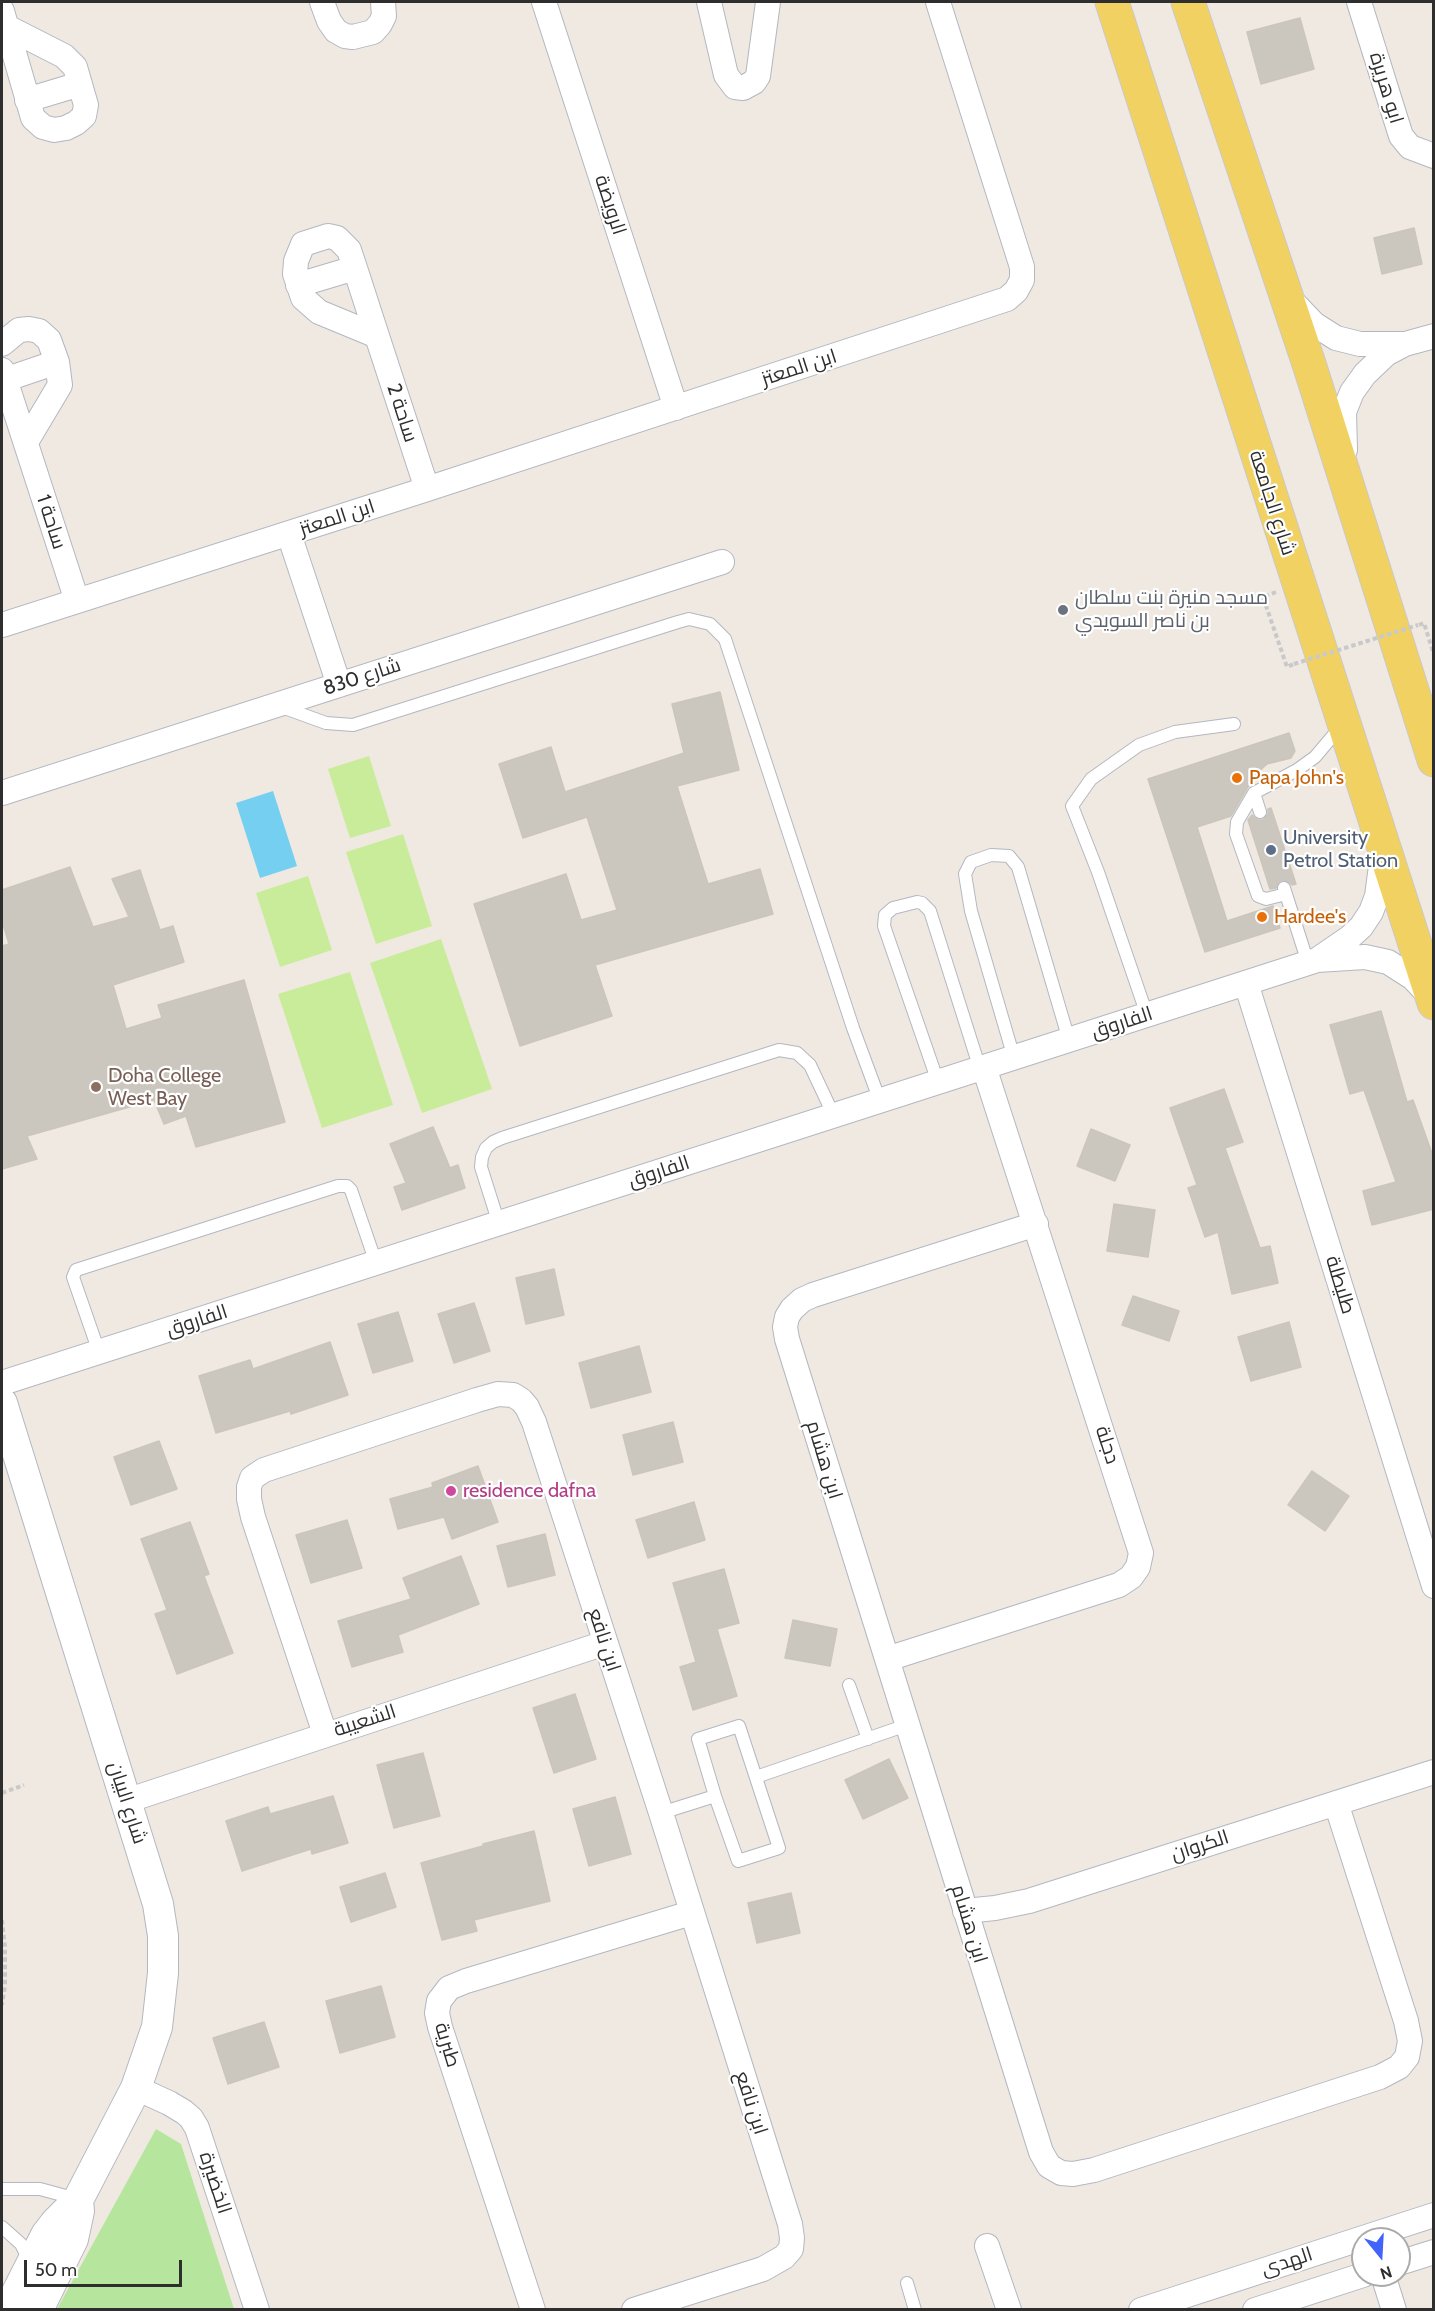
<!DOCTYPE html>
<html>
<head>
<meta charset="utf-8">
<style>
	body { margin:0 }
	#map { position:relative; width:1435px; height:2311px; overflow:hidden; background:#efe9e1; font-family:Cabin,sans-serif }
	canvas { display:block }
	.frame { position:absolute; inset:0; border:3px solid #2e2e2e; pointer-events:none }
	.north { position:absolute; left:1351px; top:2227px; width:60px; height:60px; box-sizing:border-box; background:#fff; border:2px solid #ababab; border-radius:50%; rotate:162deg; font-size:16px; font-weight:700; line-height:24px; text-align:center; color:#2e2e2e }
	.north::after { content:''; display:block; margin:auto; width:21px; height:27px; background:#4264fb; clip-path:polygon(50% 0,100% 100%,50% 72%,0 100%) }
	.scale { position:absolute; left:24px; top:2260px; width:158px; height:27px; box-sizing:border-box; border:3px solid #2e2e2e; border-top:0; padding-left:8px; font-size:18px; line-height:21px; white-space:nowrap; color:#2e2e2e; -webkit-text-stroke:4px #fff; paint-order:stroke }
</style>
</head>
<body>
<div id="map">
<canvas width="1435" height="2311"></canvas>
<div class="frame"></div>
<div class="north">N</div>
<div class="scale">50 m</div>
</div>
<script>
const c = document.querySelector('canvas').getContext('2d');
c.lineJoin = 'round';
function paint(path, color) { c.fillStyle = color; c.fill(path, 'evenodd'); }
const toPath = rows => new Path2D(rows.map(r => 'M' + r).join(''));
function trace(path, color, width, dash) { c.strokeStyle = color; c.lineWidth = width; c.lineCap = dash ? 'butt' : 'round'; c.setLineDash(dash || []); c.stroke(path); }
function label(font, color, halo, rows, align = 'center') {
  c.font = font + ' Cabin,Cairo,sans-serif'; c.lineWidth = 4.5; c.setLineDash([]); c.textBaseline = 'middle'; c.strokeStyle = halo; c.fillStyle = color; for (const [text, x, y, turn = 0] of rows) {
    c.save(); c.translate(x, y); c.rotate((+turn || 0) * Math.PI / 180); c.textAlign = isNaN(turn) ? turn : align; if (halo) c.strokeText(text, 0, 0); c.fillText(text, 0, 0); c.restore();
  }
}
paint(toPath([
	[156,2129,181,2144,234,2309,57,2309]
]), '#b6e59e');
paint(toPath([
	[369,756,391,826,350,838,328,769],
	[403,834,432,926,376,944,346,852],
	[308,876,332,950,280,967,256,893],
	[441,939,492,1089,422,1113,370,963],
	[350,972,393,1105,322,1128,278,994]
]), '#c9ec9a');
paint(toPath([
	[273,791,297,866,260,878,236,803]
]), '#75cff0');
const building = toPath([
	[1300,18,1314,69,1261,84,1247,32,1300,18],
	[1414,228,1422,264,1382,274,1374,238,1414,228],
	[720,692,739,770,677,786,708,884,760,869,773,914,595,965,612,1016,520,1046,474,904,566,874,581,920,617,910,587,817,523,838,499,764,551,747,565,792,684,753,672,704,720,692],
	[1289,733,1295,751,1291,758,1267,764,1255,775,1231,816,1197,827,1227,921,1273,906,1280,928,1205,952,1148,779,1289,733],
	[1271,808,1296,884,1292,885,1289,882,1282,880,1278,883,1276,888,1270,889,1248,820,1252,815,1258,820,1263,820,1268,814,1268,809,1271,808],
	[70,867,93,927,129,917,112,879,140,870,160,930,173,926,184,962,113,985,126,1029,162,1018,158,1005,244,980,285,1122,196,1147,186,1116,164,1124,154,1100,27,1136,37,1159,2,1169,2,946,9,944,2,921,2,890,70,867],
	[1381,1011,1407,1102,1413,1100,1434,1159,1434,1209,1372,1225,1363,1191,1396,1182,1364,1090,1350,1094,1330,1025,1381,1011],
	[1224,1089,1243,1142,1225,1148,1260,1248,1270,1246,1278,1283,1232,1294,1218,1232,1205,1237,1188,1188,1197,1185,1170,1108,1224,1089],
	[433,1127,450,1168,458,1165,465,1188,402,1210,394,1187,406,1183,390,1144,433,1127],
	[1091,1129,1130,1145,1115,1181,1077,1166,1091,1129],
	[1114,1204,1155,1210,1148,1257,1107,1251,1114,1204],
	[554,1269,564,1315,526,1324,516,1278,554,1269],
	[1133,1296,1179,1311,1169,1341,1122,1325,1133,1296],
	[474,1303,490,1351,454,1363,438,1314,474,1303],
	[398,1312,413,1361,373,1373,358,1324,398,1312],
	[1289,1322,1301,1367,1251,1381,1238,1337,1289,1322],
	[330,1342,348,1395,291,1414,290,1411,216,1433,199,1376,250,1360,253,1369,330,1342],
	[639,1346,651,1392,591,1408,579,1363,639,1346],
	[673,1422,683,1462,633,1475,623,1435,673,1422],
	[159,1441,177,1489,131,1505,114,1457,159,1441],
	[478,1466,498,1522,452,1539,444,1517,398,1529,390,1499,433,1487,432,1483,478,1466],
	[1312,1471,1349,1496,1325,1531,1288,1505,1312,1471],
	[694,1502,705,1540,648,1558,636,1520,694,1502],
	[347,1520,362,1568,311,1583,296,1535,347,1520],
	[190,1522,209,1574,204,1576,233,1653,177,1674,155,1614,167,1610,141,1539,190,1522],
	[545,1534,555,1575,508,1587,497,1546,545,1534],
	[461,1556,479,1604,398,1635,403,1652,352,1667,338,1621,411,1599,403,1578,461,1556],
	[724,1569,739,1623,717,1629,737,1696,693,1710,680,1667,696,1662,673,1583,724,1569],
	[793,1620,837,1629,830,1666,785,1658,793,1620],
	[575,1694,596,1759,554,1773,533,1708,575,1694],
	[423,1753,440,1816,394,1828,377,1765,423,1753],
	[889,1759,908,1798,863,1819,845,1780,889,1759],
	[333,1796,348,1843,312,1854,311,1849,242,1871,226,1821,268,1807,270,1814,333,1796],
	[615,1797,631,1854,589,1866,573,1809,615,1797],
	[534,1831,550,1901,474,1920,477,1931,442,1940,421,1863,483,1846,483,1844,534,1831],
	[385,1873,396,1907,351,1922,340,1887,385,1873],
	[791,1893,800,1933,757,1943,748,1903,791,1893],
	[381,1986,395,2037,340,2053,326,2001,381,1986],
	[264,2022,279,2067,228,2084,213,2038,264,2022]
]);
paint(building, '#cbc7bf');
trace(building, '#cbc5ba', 1.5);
const service = toPath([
	[279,706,326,723,353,725,678,622,689,619,710,624,725,639,853,1028,880,1101],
	[1254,793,1260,812],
	[1284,888,1308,963],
	[1286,894,1266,899,1258,896,1236,834,1237,822,1254,793,1297,770,1315,757,1342,725],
	[1147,1015,1098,872,1072,806,1091,779,1139,745,1175,732,1234,724],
	[1014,1058,971,911,965,874,971,862,991,855,1009,856,1018,867,1069,1040],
	[938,1082,884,926,885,915,893,908,917,902,922,903,930,911,980,1069],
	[499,1224,481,1167,482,1157,486,1148,493,1142,502,1138,779,1050,797,1053,810,1065,834,1116],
	[99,1352,74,1280,73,1277,76,1270,338,1186,347,1186,351,1190,376,1263],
	[849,1685,868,1739],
	[756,1777,907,1725],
	[661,1813,715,1796,738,1861,779,1848,739,1726,698,1739,715,1796],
	[2,2189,40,2189,77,2199],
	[2,2227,21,2244,30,2262],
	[907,2283,915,2310]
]);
const minor = toPath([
	[322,2,329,21,336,31,345,36,353,37,373,32,380,24,384,16,383,2],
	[544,2,676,408],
	[709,2,726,75,735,87,743,88,754,82,758,76,768,2],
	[1359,2,1401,136,1410,147,1434,156],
	[2,11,33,118,43,127,54,130,66,128,76,123,84,116,86,105,75,67,64,56,7,27],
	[27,100,80,84],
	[298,285,355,268],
	[1291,300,1314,324,1336,338,1360,344,1403,344],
	[377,336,319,312,303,298,295,274,296,261,303,244,328,236,337,238,349,250,355,268,377,336,427,489],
	[2,344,19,330,29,329,39,331,49,340,57,362,60,385,26,442],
	[2,370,77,601],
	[4,380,57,362],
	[1345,450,1344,412,1352,392,1365,374,1386,354,1405,344,1434,336],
	[289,534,339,685],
	[2,625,427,489,1007,299,1016,291,1022,280,1022,267,938,2],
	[2,793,722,562],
	[1317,960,1349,938,1361,927,1371,912,1377,896,1383,851],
	[1246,983,1434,1586],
	[1036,1224,813,1295,802,1300,792,1309,787,1317,785,1327,787,1339,1041,2152,1049,2166,1061,2173,1073,2174,1094,2170,1380,2077,1399,2067,1407,2057,1410,2041,1406,2021,1336,1803],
	[2,1383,1317,960,1365,957,1388,962,1413,978,1429,995],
	[887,1659,1119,1585,1131,1577,1138,1567,1141,1553,984,1067],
	[325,1734,253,1517,249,1499,249,1487,252,1478,264,1470,477,1400,498,1394,513,1395,521,1400,527,1407,534,1422,661,1813,790,2224,792,2238,791,2249,784,2257,763,2269,634,2310],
	[126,1801,605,1643],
	[965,1911,995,1908,1029,1901,1434,1772],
	[136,2088,169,2103,184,2112,191,2118,197,2128,257,2310],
	[987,2246,1009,2310],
	[1399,2263,1434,2252],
	[1383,2275,1394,2310],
	[533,2310,440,2027,437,2013,439,2001,449,1988,466,1981,691,1913],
	[1141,2310,1434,2215],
	[1255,2310,1363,2275]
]);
const tertiary = toPath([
	[2,1403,158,1904,163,1936,163,1973,157,2027,136,2088,78,2200,56,2222,46,2235,8,2310],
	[38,2310,73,2239,79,2211,78,2200]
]);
const primary = toPath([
	[1112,2,1434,1003],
	[1188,2,1310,367,1434,760]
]);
trace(service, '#b4b7c1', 14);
trace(minor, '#b4b7c1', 26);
trace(tertiary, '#b4b7c1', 32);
trace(primary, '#c9c9c9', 35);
trace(toPath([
	[1276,592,1263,597,1287,667,1294,664],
	[1419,625,1424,623,1434,655],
	[2,1793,24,1785],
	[2,1920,5,1947,5,1986,2,2005]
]), '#c9c9c9', 4, [4.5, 3]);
trace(service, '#fff', 12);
trace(minor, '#fff', 24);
trace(tertiary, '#fff', 30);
trace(primary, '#f2d163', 33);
trace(toPath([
	[1294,664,1418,625]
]), '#c9c9c9', 4, [4.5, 3]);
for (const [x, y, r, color] of [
	[1063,610,6,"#6b7280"],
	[1237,778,6,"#e8710a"],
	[1271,850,6,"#5c6f8a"],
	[1262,917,6,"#e8710a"],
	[96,1087,6,"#8d6e63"],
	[451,1491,6,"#d1479c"]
]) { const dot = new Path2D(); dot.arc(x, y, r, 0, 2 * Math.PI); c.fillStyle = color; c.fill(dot); trace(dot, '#fff', 2); }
label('20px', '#2e2e2e', '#fff', [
	["ابو هريرة",1386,88,73],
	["الرويضة",610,205,72],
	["ابن المعتز",799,368,-18],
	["ساحة 2",402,413,72],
	["شارع الجامعة",1272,503,72],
	["ابن المعتز",337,518,-18],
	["ساحة 1",51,522,72],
	["شارع 830",362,677,-18],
	["الفاروق",1122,1023,-18],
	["الفاروق",659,1172,-18],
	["طليطلة",1340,1285,73],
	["الفاروق",197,1321,-18],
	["دجلة",1107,1445,72],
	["ابن هشام",824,1460,73],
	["ابن نافع",604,1640,72],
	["الشعيبة",365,1721,-18],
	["شارع البيان",127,1803,72],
	["الكروان",1200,1846,-18],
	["ابن هشام",969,1924,73],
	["طبرية",447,2045,73],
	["ابن نافع",751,2103,72],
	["الخضيرة",215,2183,72],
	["الهدى",1287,2262,-18]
]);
label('20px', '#5b616d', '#fff', [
	["مسجد منيرة بنت سلطان",1075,598],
	["بن ناصر السويدي",1075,621]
], 'left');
label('20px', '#c56008', '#fff', [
	["Papa John's",1249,778],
	["Hardee's",1274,917]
], 'left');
label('20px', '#4e5e75', '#fff', [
	["University",1283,838],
	["Petrol Station",1283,861]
], 'left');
label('20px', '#785e54', '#fff', [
	["Doha College",108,1076],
	["West Bay",108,1099]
], 'left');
label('20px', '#b23c85', '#fff', [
	["residence dafna",463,1491]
], 'left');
</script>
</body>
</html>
